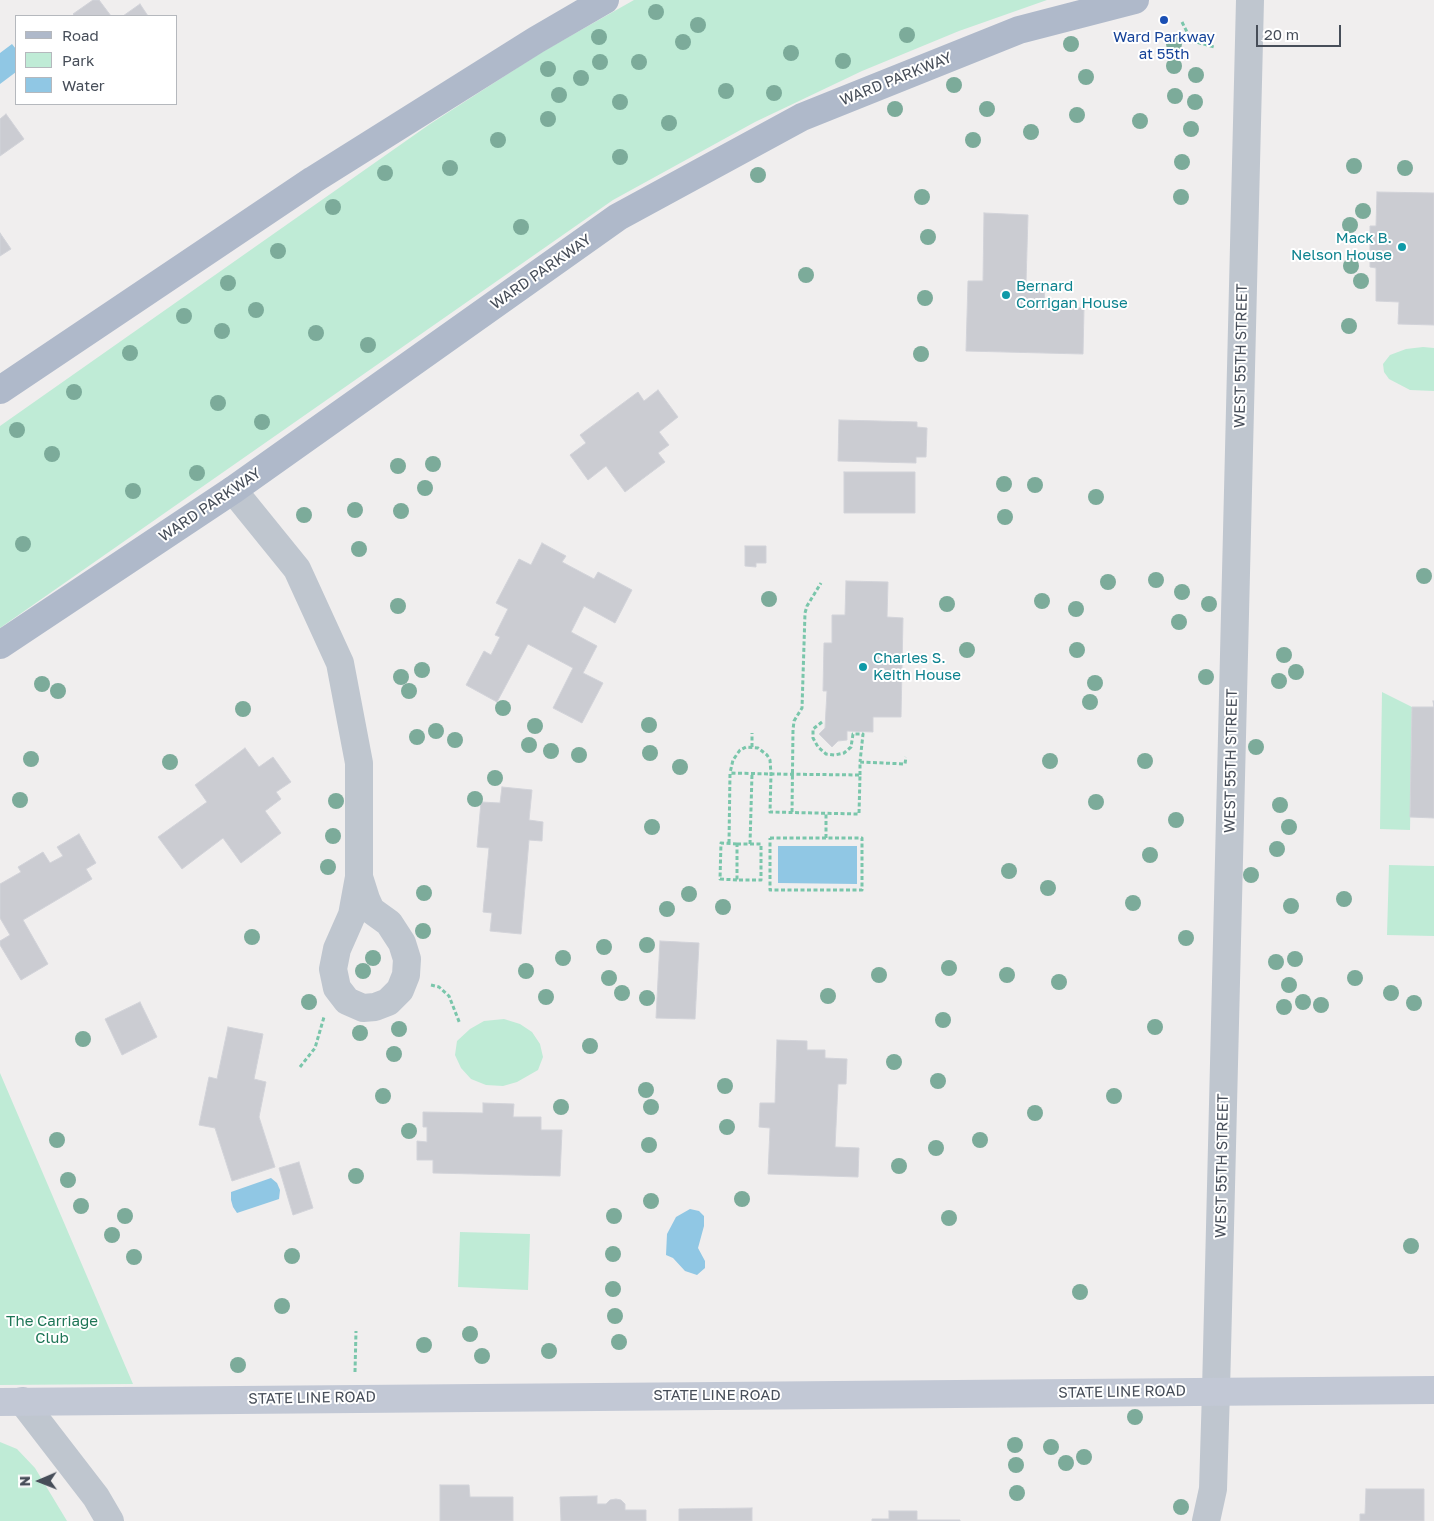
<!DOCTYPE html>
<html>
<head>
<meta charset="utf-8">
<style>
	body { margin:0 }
	#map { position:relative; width:1434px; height:1521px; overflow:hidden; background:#f0eeee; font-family:"Golos Text",sans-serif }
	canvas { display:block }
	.legend { position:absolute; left:15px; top:15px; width:162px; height:90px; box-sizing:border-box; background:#fff; border:1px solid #b5b8bd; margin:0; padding:6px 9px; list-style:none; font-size:15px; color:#474e59 }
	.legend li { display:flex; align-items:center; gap:10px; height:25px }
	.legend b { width:25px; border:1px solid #b5b8bd }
	.north { position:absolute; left:15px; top:1456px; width:50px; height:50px; -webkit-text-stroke:4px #fff; paint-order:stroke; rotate:269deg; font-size:14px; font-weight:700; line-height:20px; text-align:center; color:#474e59 }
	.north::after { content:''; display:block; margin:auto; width:18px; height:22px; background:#474e59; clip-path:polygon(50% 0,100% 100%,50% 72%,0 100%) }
	.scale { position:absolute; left:1256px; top:25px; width:85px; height:22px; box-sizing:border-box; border:2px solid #474e59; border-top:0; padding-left:6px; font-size:15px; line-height:18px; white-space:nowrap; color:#474e59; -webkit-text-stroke:4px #fff; paint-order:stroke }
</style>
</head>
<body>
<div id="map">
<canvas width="1434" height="1521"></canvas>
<ul class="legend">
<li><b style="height:6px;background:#afb9ca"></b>Road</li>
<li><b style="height:14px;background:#bfebd6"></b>Park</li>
<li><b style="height:14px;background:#90c7e4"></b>Water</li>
</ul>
<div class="north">N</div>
<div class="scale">20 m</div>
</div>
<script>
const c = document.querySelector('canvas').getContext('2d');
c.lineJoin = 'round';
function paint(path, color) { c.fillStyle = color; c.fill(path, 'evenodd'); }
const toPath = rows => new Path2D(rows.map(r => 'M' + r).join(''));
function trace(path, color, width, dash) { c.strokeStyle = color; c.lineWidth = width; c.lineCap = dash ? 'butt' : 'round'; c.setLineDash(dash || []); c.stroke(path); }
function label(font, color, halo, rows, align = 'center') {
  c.font = font + ' "Golos Text",sans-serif'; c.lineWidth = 4; c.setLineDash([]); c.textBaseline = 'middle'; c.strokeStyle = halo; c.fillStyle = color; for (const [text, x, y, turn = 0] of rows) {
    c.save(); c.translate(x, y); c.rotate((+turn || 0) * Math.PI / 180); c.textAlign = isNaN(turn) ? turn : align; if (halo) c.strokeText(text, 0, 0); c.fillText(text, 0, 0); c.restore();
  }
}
paint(toPath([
	[634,0,1047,0,959,31,862,71,755,122,613,200,0,628,0,426,430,124,542,52],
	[1423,347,1434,348,1434,391,1410,390,1389,379,1384,372,1383,364,1390,355,1406,349],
	[1382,692,1412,707,1410,830,1380,829],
	[1389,865,1434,866,1434,936,1387,935],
	[504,1019,520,1024,532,1032,540,1044,543,1057,538,1070,517,1082,503,1086,486,1085,471,1079,461,1068,455,1055,457,1041,470,1029,484,1021],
	[0,1073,133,1384,0,1385],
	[460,1232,530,1234,528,1290,458,1287],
	[0,1442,17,1449,35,1468,67,1521,0,1521]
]), '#bfebd6');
paint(toPath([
	[12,44,16,49,16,72,0,84,0,53],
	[778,846,857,846,857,884,778,883],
	[271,1178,277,1183,280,1190,279,1199,237,1213,233,1207,231,1200,231,1192],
	[690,1209,699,1211,704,1216,704,1226,698,1248,705,1261,705,1268,697,1275,685,1271,673,1258,666,1255,667,1234,676,1217]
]), '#90c7e4');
const building = toPath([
	[93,0,99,0,111,16,75,16,73,14,93,0],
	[140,4,148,16,123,16,140,4],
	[6,114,24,139,0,156,0,119,6,114],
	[1377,192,1434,193,1434,325,1398,324,1399,302,1376,301,1376,268,1370,267,1370,226,1376,226,1377,192],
	[984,213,1028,215,1026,283,1045,284,1044,307,1084,308,1083,354,966,351,968,281,983,281,984,213],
	[0,233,11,249,0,256,0,233],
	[658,390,678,417,659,432,669,445,658,453,665,462,625,492,606,466,588,480,570,455,586,443,580,435,638,392,644,401,658,390],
	[839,420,917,422,917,427,927,428,926,457,916,457,916,463,838,461,839,420],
	[844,472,915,472,915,513,844,513,844,472],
	[542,543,566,556,562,562,594,579,598,572,632,590,615,623,584,606,571,632,597,646,583,673,603,683,582,723,553,708,573,668,528,644,497,702,466,685,484,651,491,655,500,637,495,635,508,609,496,603,519,559,531,565,542,543],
	[745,546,766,546,766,563,756,563,756,567,745,566,745,546],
	[846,581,888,582,887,617,903,618,901,717,873,717,873,732,847,731,847,740,838,741,832,747,819,734,825,728,827,691,823,691,824,643,832,643,832,615,845,615,846,581],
	[1433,701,1434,701,1434,818,1410,817,1412,707,1434,707,1433,701],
	[245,748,259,767,273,757,291,782,276,792,281,799,265,811,281,833,241,863,223,838,182,869,158,837,207,802,195,785,245,748],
	[502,787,532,790,529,820,543,822,542,841,529,840,521,934,490,931,492,913,483,912,489,848,477,847,481,802,500,803,502,787],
	[79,834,96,863,86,869,92,879,23,920,48,964,21,980,0,945,0,941,10,935,0,918,0,884,21,872,18,867,43,852,50,863,63,856,57,847,79,834],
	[660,941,699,943,695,1019,656,1018,660,941],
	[140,1002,157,1037,122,1055,105,1019,140,1002],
	[228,1027,263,1034,254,1079,266,1082,259,1117,275,1167,232,1181,215,1128,199,1125,209,1077,217,1079,228,1027],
	[777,1040,807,1041,807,1050,825,1050,825,1058,847,1059,846,1084,838,1084,835,1147,859,1148,858,1177,768,1174,770,1128,759,1127,760,1103,775,1103,777,1040],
	[483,1103,514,1104,513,1117,541,1117,541,1130,562,1130,560,1176,433,1173,433,1160,417,1160,417,1141,427,1142,427,1127,423,1127,423,1112,483,1113,483,1103],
	[299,1162,313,1208,293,1215,279,1168,299,1162],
	[440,1485,469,1485,470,1497,513,1497,513,1521,440,1521,440,1485],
	[1366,1489,1424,1489,1424,1521,1360,1521,1360,1514,1365,1514,1366,1489],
	[597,1496,597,1504,606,1504,610,1500,616,1499,621,1500,625,1504,625,1510,646,1510,646,1521,561,1521,560,1497,597,1496],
	[752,1508,752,1521,679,1521,679,1509,752,1508],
	[889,1511,917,1511,917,1520,960,1520,960,1521,872,1521,872,1519,889,1519,889,1511]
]);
paint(building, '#cbccd2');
trace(building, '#d2d3d9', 1);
trace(toPath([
	[1182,22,1187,32,1196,42,1214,47],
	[822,722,813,729,813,738,818,747,826,754,835,755,844,753,851,747,853,734,863,734,860,762],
	[752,747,752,733],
	[860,775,860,762,905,764,906,757],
	[792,812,793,730,794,721,802,708,805,613,807,606,821,583],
	[770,838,862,838,862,890,770,890,770,838],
	[826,838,826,813],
	[729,843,730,773,771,774,860,775,859,814,770,812,771,774,770,760,767,755,758,748,746,747,740,750,733,760,730,773],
	[737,844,761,844,761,880,737,880,737,844],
	[737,844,721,843,720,879,737,880],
	[750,844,752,774],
	[431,985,439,987,449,996,460,1024],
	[300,1067,315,1048,324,1017],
	[355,1372,356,1331]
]), '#7ac6ab', 3, [4, 2.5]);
trace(toPath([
	[233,490,297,569,340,663,359,763,359,877,352,915,337,949,333,969,337,988,347,1001,363,1008,375,1007,388,1002,400,990,406,975,407,959,402,943,389,923,371,910,366,899,359,877],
	[22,1401,96,1497,110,1521],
	[1206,1521,1213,1489,1216,1391,1250,0]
]), '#bfc6cf', 28);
trace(toPath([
	[0,1402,1434,1390]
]), '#c2c8d5', 28);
trace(toPath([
	[0,390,313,180,536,40,605,0],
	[0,645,233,490,618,217,802,117,1019,30,1135,0]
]), '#afb9ca', 28);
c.fillStyle = '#7cab9a';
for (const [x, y] of [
	[656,12],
	[698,25],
	[907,35],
	[599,37],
	[683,42],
	[1071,44],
	[1174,44],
	[791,53],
	[843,61],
	[600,62],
	[639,62],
	[1174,66],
	[548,69],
	[1196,75],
	[1086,77],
	[581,78],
	[954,85],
	[726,91],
	[774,93],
	[559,95],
	[1175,96],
	[620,102],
	[1195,102],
	[895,109],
	[987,109],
	[1077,115],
	[548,119],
	[1140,121],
	[669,123],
	[1191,129],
	[1031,132],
	[498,140],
	[973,140],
	[620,157],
	[1182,162],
	[1354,166],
	[450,168],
	[1405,168],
	[385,173],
	[758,175],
	[922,197],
	[1181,197],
	[333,207],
	[1363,211],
	[1350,225],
	[521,227],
	[928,237],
	[278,251],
	[1351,266],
	[806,275],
	[1361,281],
	[228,283],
	[925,298],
	[256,310],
	[184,316],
	[1349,326],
	[222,331],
	[316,333],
	[368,345],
	[130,353],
	[921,354],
	[74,392],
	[218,403],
	[262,422],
	[17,430],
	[52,454],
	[433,464],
	[398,466],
	[197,473],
	[1004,484],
	[1035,485],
	[425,488],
	[133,491],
	[1096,497],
	[355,510],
	[401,511],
	[304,515],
	[1005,517],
	[23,544],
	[359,549],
	[1424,576],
	[1156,580],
	[1108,582],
	[1182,592],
	[769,599],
	[1042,601],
	[947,604],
	[1209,604],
	[398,606],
	[1076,609],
	[1179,622],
	[967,650],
	[1077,650],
	[1284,655],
	[422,670],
	[1296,672],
	[401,677],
	[1206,677],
	[1279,681],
	[1095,683],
	[42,684],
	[58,691],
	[409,691],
	[1090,702],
	[503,708],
	[243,709],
	[649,725],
	[535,726],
	[436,731],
	[417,737],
	[455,740],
	[529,745],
	[1256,747],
	[551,751],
	[650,753],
	[579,755],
	[31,759],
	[1050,761],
	[1145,761],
	[170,762],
	[680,767],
	[495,778],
	[475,799],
	[20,800],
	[336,801],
	[1096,802],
	[1280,805],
	[1176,820],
	[652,827],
	[1289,827],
	[333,836],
	[1277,849],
	[1150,855],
	[328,867],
	[1009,871],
	[1251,875],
	[1048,888],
	[424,893],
	[689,894],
	[1344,899],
	[1133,903],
	[1291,906],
	[723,907],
	[667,909],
	[423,931],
	[252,937],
	[1186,938],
	[647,945],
	[604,947],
	[373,958],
	[563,958],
	[1295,959],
	[1276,962],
	[949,968],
	[363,971],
	[526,971],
	[879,975],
	[1007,975],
	[609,978],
	[1355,978],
	[1059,982],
	[1289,985],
	[622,993],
	[1391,993],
	[828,996],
	[546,997],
	[647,998],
	[309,1002],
	[1303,1002],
	[1414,1003],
	[1321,1005],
	[1284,1007],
	[943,1020],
	[1155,1027],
	[399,1029],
	[360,1033],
	[83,1039],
	[590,1046],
	[394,1054],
	[894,1062],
	[938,1081],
	[725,1086],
	[646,1090],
	[383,1096],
	[1114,1096],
	[561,1107],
	[651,1107],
	[1035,1113],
	[727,1127],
	[409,1131],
	[57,1140],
	[980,1140],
	[649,1145],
	[936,1148],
	[899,1166],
	[356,1176],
	[68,1180],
	[742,1199],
	[651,1201],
	[81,1206],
	[125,1216],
	[614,1216],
	[949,1218],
	[112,1235],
	[1411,1246],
	[613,1254],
	[292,1256],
	[134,1257],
	[613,1289],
	[1080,1292],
	[282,1306],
	[615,1316],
	[470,1334],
	[619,1342],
	[424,1345],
	[549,1351],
	[482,1356],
	[238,1365],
	[1135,1417],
	[1015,1445],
	[1051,1447],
	[1084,1457],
	[1066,1463],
	[1016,1465],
	[1017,1493],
	[1181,1507]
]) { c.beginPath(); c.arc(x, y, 8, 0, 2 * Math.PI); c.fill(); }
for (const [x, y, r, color] of [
	[1164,20,5,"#1a4fb4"],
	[1402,247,5,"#0f9aa8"],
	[1006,295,5,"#0f9aa8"],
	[863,667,5,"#0f9aa8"]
]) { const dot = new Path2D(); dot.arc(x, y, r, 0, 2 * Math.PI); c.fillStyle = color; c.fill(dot); trace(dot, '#fff', 2); }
label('15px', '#164399', '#fff', [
	["Ward Parkway",1164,37],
	["at 55th",1164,54]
]);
label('15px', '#474e59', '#fff', [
	["WARD PARKWAY",896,79,-22],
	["WARD PARKWAY",541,272,-35],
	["WEST 55TH STREET",1241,356,-89],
	["WARD PARKWAY",210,505,-34],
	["WEST 55TH STREET",1231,761,-89],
	["WEST 55TH STREET",1222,1166,-89],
	["STATE LINE ROAD",1122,1392,-1],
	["STATE LINE ROAD",717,1395],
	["STATE LINE ROAD",312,1398,-1]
]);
label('15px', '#0d838f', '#fff', [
	["Mack B.",1392,238,"right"],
	["Nelson House",1392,255,"right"],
	["Bernard",1016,286],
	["Corrigan House",1016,303],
	["Charles S.",873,658],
	["Keith House",873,675]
], 'left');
label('15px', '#1e7556', '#fff', [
	["The Carriage",52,1321],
	["Club",52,1338]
]);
</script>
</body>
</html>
